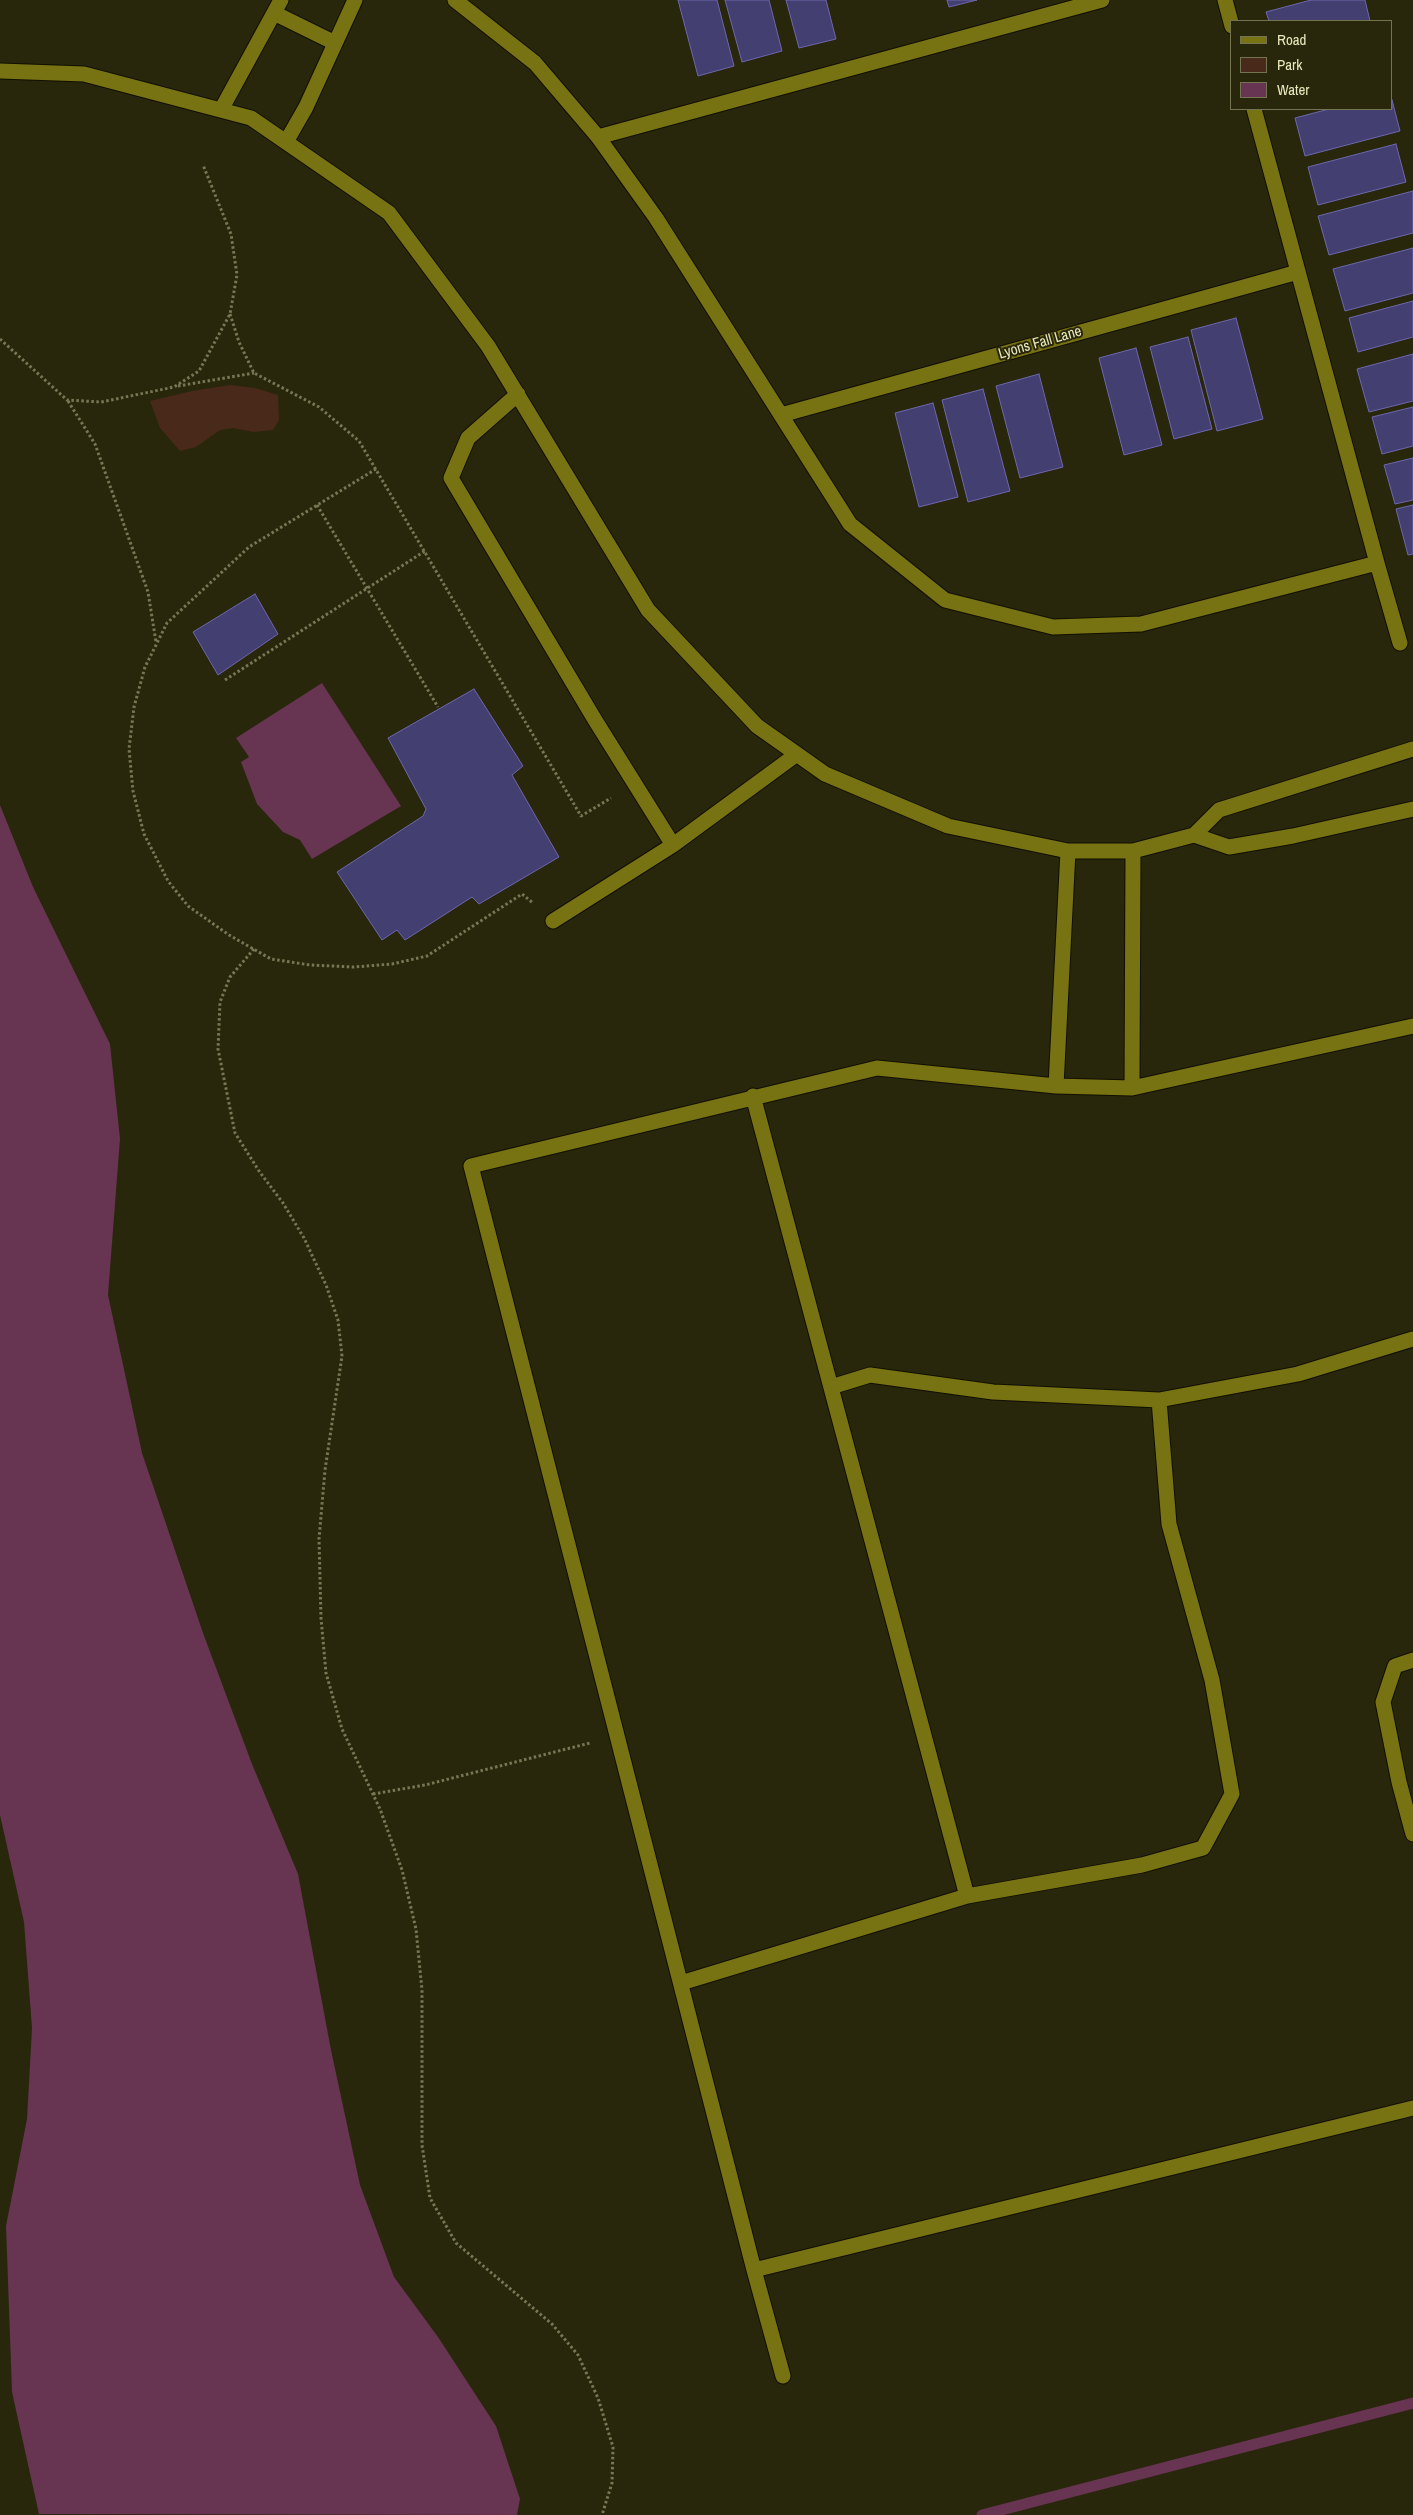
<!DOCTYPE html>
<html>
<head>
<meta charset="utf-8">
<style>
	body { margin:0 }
	#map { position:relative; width:1413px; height:2515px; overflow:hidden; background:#28270b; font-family:"Archivo Narrow",sans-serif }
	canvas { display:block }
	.legend { position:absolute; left:1230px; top:20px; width:162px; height:90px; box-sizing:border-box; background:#28270b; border:1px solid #757452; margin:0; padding:6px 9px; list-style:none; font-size:15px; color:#e8e7bd }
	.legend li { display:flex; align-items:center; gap:10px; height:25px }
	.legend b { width:25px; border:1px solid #757452 }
</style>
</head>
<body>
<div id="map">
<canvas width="1413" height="2515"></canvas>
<ul class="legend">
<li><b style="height:6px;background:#777212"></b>Road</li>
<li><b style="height:14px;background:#49291a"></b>Park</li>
<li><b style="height:14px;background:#673451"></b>Water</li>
</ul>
</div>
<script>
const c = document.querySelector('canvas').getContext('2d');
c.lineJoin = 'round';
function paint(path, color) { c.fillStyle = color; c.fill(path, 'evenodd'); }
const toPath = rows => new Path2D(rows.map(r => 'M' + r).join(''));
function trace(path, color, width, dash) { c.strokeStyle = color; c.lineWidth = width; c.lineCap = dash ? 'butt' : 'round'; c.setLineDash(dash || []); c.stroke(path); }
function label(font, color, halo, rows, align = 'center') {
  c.font = font + ' "Archivo Narrow",sans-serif'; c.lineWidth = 4; c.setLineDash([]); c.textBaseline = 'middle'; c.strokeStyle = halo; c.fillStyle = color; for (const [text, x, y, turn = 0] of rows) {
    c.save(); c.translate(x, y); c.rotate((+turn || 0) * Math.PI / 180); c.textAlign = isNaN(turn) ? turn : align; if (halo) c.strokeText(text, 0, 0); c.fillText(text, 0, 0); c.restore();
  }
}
paint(toPath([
	[230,385,255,388,278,395,279,420,273,430,254,432,233,428,220,430,196,447,180,451,160,428,150,401,192,391]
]), '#49291a');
paint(toPath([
	[322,683,401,806,312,859,300,840,283,832,257,804,241,762,249,757,236,738],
	[0,805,33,887,110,1044,120,1139,108,1295,142,1453,203,1633,252,1764,298,1874,331,2050,360,2185,394,2277,438,2337,496,2426,520,2499,517,2515,39,2514,12,2392,6,2226,27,2119,32,2028,24,1922,0,1815]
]), '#673451');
trace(toPath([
	[982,2515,1413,2403]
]), '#673451', 11);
const building = toPath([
	[678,0,717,0,734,66,698,76,678,0],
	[725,0,769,0,782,51,742,62,725,0],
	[786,0,826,0,836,39,799,48,786,0],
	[947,0,977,0,949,7,947,0],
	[1311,0,1365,0,1370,21,1269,21,1266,12,1311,0],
	[1392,100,1400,131,1305,156,1295,118,1329,109,1392,109,1392,100],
	[1396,144,1406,182,1318,205,1308,167,1396,144],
	[1413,191,1413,233,1329,255,1318,216,1413,191],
	[1413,248,1413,293,1345,311,1333,269,1413,248],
	[1413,301,1413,337,1358,352,1349,318,1413,301],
	[1236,318,1263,419,1217,431,1191,330,1236,318],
	[1188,337,1212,429,1174,439,1150,347,1188,337],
	[1136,348,1162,445,1124,455,1099,358,1136,348],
	[1413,354,1413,401,1369,412,1357,369,1413,354],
	[1039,374,1063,467,1020,478,996,386,1039,374],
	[983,389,1010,491,968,502,942,400,983,389],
	[933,403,958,497,919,507,895,413,933,403],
	[1413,407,1413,446,1382,454,1372,417,1413,407],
	[1413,458,1413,500,1395,504,1384,465,1413,458],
	[1413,505,1413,554,1408,555,1396,509,1413,505],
	[255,594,278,634,218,675,193,632,255,594],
	[474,689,523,766,512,775,559,857,479,904,472,897,405,940,397,930,382,940,337,872,423,816,426,809,388,738,474,689]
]);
paint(building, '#443f71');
trace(building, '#6d67ae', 1);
const minor = toPath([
	[455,0,535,63,598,137,656,218,850,524,945,600,1053,627,1141,624,1377,563,1400,643],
	[1225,0,1232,26],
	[274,13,335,43],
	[0,71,84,74,251,118,389,213,488,346,648,610,757,726,825,774,948,826,1068,851,1133,851,1194,835,1219,810,1413,749],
	[1254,109,1377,563],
	[221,110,281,0],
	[598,137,1102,0],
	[286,142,306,107,355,0],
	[518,394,468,438,451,478,595,720,673,845],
	[781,415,1298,272],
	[1194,835,1229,847,1293,836,1413,809],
	[553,921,673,845,797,754],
	[1056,1086,1068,851],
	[1132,1088,1133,851],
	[753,1096,967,1896],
	[831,1387,870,1375,993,1392,1159,1400,1298,1374,1413,1339],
	[1413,1660,1395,1666,1383,1702,1399,1782,1413,1834],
	[681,1983,967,1896,1142,1865,1203,1848,1232,1794,1212,1680,1169,1524,1159,1400],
	[754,2270,1413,2108],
	[783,2376,754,2270,471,1166,877,1068,1056,1086,1132,1088,1413,1026]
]);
trace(minor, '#110f00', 17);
trace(toPath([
	[230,314,239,342,254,373,319,407,359,441,581,816,611,798],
	[0,339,67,400,101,402,174,387,199,371,230,314,237,275,231,234,203,165],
	[178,386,254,373],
	[68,401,95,444,148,592,156,642],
	[376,469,249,547,167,623,145,667,134,707,129,749,133,791,144,834,168,881,188,906,229,935,271,959,310,965,354,967,392,964,427,956,522,894,533,903],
	[317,505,438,707],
	[225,680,425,551],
	[254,949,230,977,220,1002,218,1049,235,1133,259,1171,283,1203,304,1238,326,1285,338,1320,342,1356,325,1470,319,1539,321,1618,326,1673,342,1729,380,1809,402,1870,416,1929,422,1990,422,2145,430,2198,456,2243,552,2324,578,2355,598,2398,613,2447,612,2483,602,2515],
	[373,1794,425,1785,590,1743]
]), '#787755', 3, [2.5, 2.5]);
trace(minor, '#777212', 15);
label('15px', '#e8e7bd', '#28270b', [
	["Lyons Fall Lane",1040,343,-16]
]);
</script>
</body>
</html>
